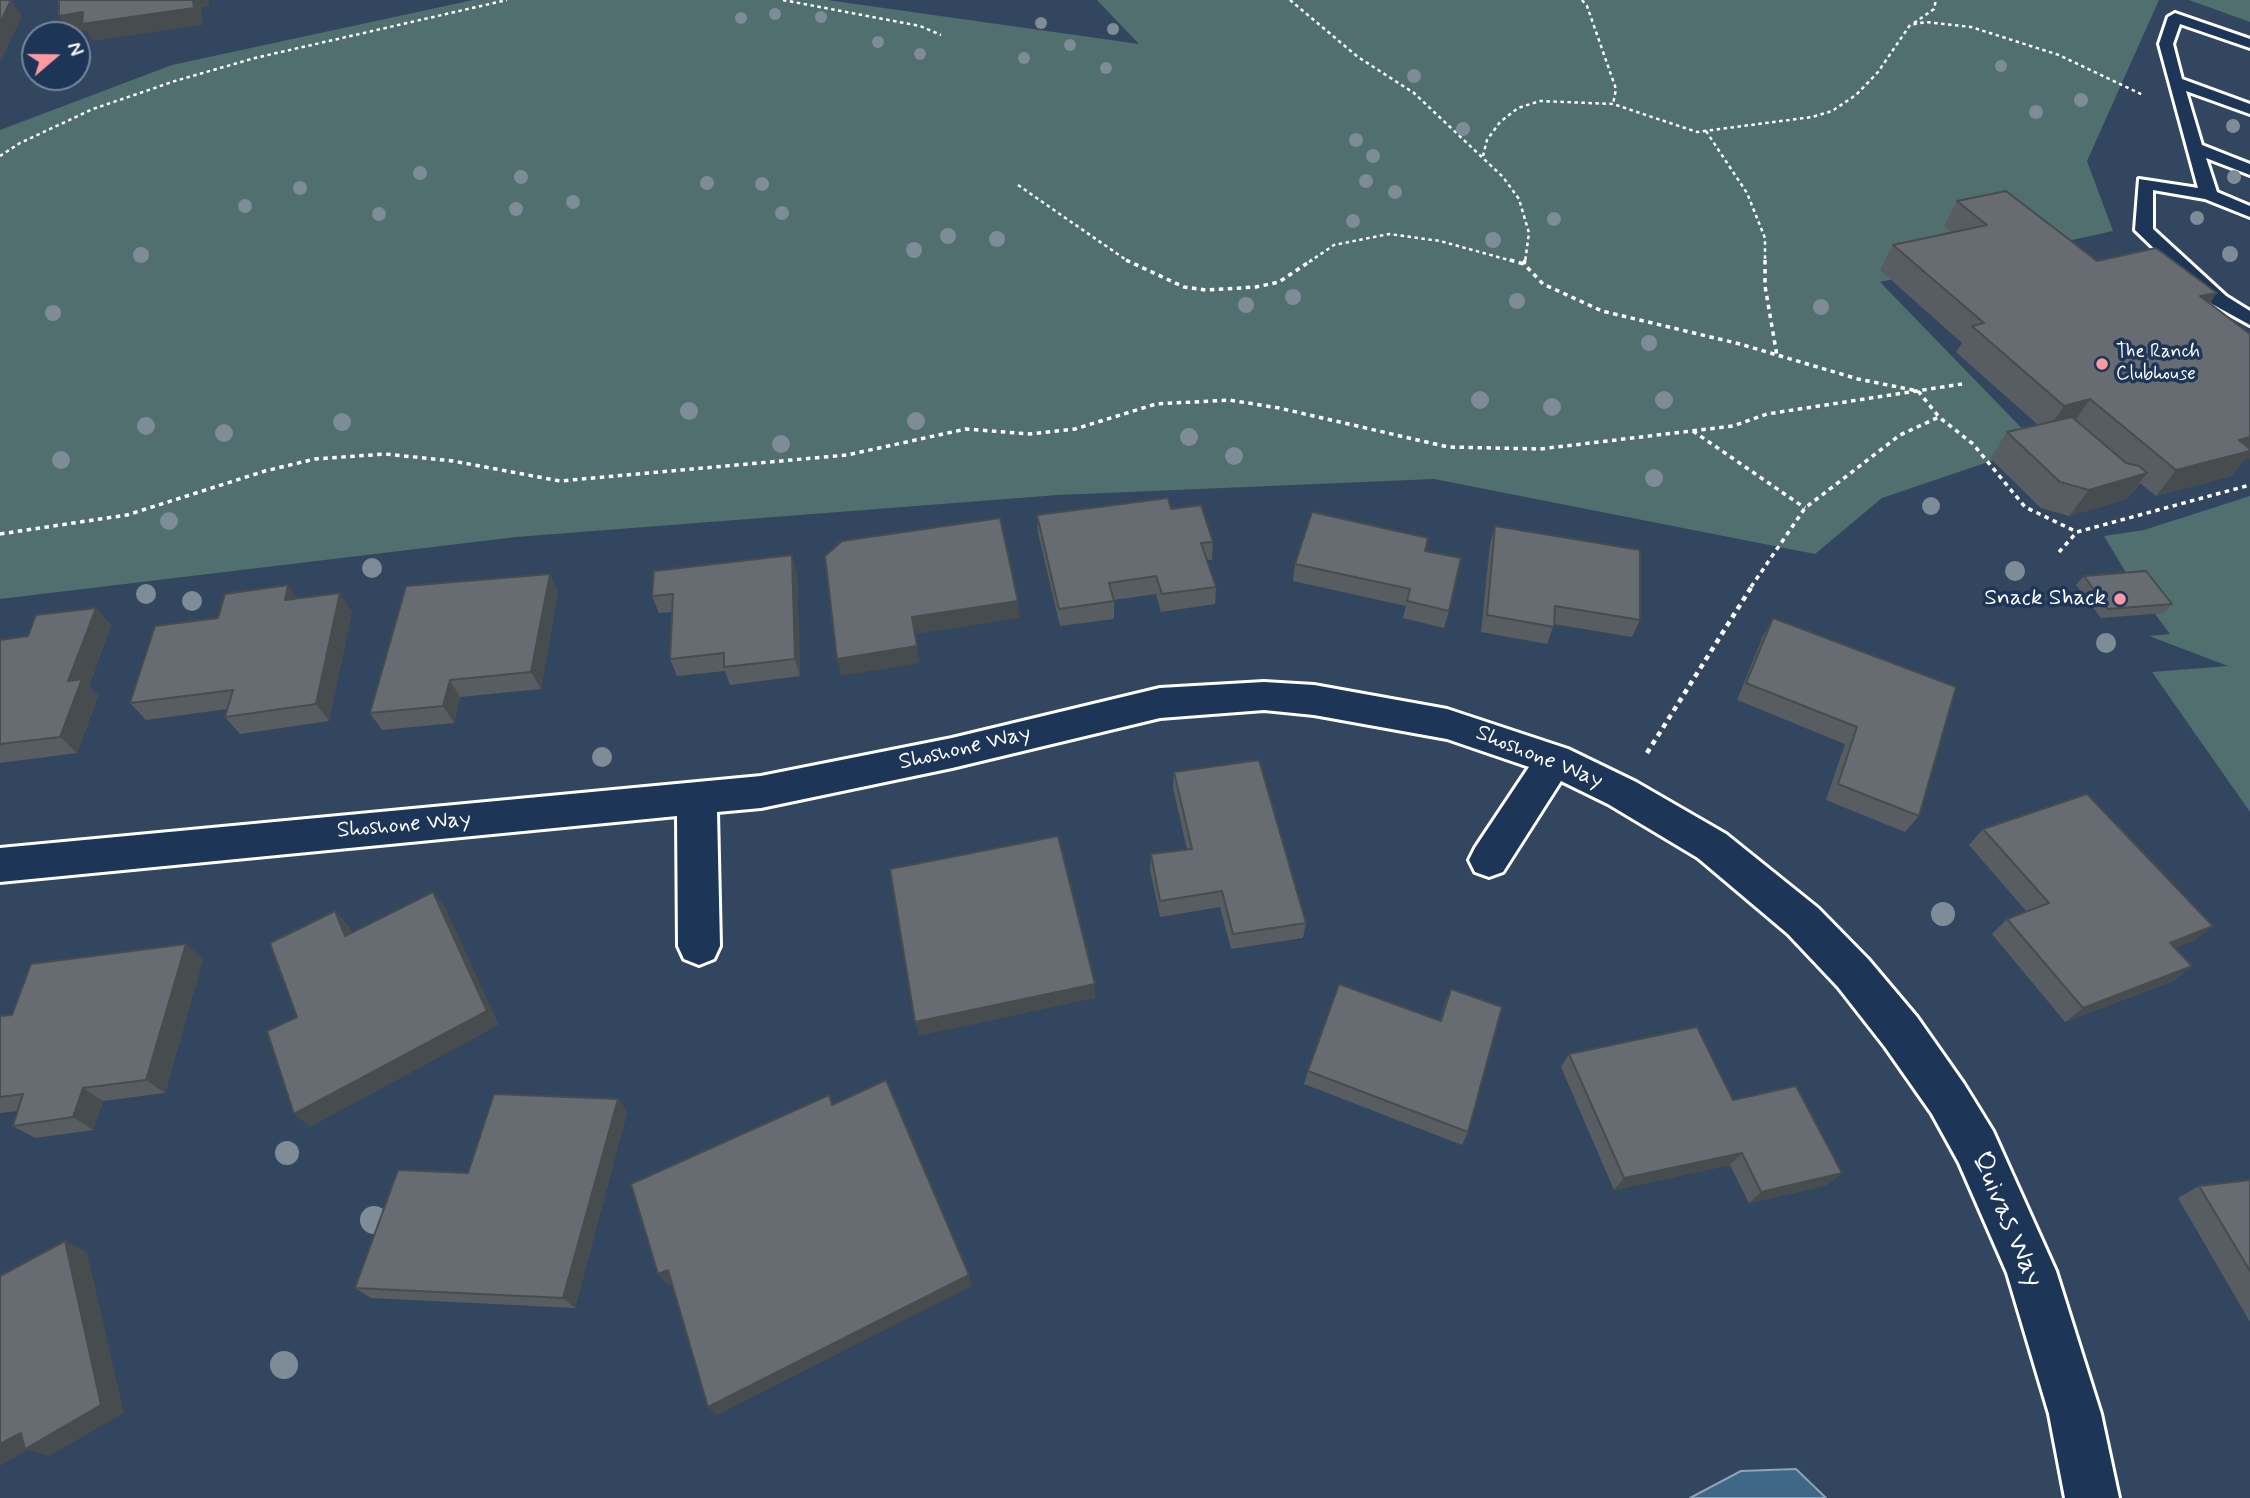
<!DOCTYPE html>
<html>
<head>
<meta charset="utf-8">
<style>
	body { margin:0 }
	#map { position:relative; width:2250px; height:1498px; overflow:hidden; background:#33465f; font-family:Mynerve,sans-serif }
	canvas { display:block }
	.north { position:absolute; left:21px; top:21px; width:70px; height:70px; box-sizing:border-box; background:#1d3557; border:2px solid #77869a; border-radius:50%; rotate:70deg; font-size:19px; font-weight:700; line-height:28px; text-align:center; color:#fff }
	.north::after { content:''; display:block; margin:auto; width:24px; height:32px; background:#ff9aa2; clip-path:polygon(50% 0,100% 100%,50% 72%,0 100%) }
</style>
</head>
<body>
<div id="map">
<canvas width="2250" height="1498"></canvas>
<div class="north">N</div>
</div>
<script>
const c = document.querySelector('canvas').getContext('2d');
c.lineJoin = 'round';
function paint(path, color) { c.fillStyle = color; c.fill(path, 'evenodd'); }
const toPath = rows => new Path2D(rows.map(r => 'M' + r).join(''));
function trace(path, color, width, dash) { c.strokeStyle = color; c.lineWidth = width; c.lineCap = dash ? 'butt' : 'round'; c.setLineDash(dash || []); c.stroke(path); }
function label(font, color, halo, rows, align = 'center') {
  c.font = font + ' Mynerve,sans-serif'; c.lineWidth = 7; c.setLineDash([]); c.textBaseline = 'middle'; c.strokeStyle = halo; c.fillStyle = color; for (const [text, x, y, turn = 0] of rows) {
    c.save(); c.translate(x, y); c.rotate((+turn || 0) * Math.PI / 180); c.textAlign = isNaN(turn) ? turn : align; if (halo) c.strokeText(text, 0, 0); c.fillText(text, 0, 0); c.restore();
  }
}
paint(toPath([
	[473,0,827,0,1139,44,1097,0,2159,0,2087,161,2113,231,1880,282,2038,445,1882,498,1815,554,1434,479,1058,495,516,537,0,599,0,130,172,65],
	[2189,0,2250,0,2250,22],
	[2250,496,2250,812,2152,672,2228,666,2149,636,2170,634,2155,614,2163,612,2131,581,2104,536,2144,530]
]), '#506f6e');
const water = toPath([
	[1796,1469,1826,1498,1690,1498,1741,1471,1796,1469]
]);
paint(water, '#3f6887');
trace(water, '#8ca4b7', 2);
const service = toPath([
	[2175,13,2250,39,2250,48,2180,24,2173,44,2182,79,2250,104,2250,114,2186,91,2202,145,2250,164,2250,175,2206,158,2217,192,2250,206,2250,217,2205,199,2153,190,2153,229,2226,296,2250,311,2250,325,2212,304,2135,230,2139,179,2198,188,2159,44,2168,17,2175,13]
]);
const minor = toPath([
	[1264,682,1314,685,1447,709,1568,749,1636,782,1726,834,1818,908,1868,959,1917,1017,1964,1084,1993,1131,2056,1271,2101,1414,2119,1498,2065,1498,2049,1414,2007,1273,1959,1163,1932,1114,1885,1047,1838,987,1788,934,1698,858,1608,804,1561,781,1503,872,1489,877,1475,872,1469,860,1475,848,1529,767,1447,739,1314,715,1264,710,1160,718,952,768,761,808,717,812,720,946,714,959,699,965,684,959,678,946,677,816,0,882,0,848,761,776,952,738,1160,688,1264,682]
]);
trace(service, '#fff', 6);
trace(minor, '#fff', 6);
trace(toPath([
	[783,0,920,26,941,35],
	[1290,0,1358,57,1414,93,1503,177,1519,199,1529,233,1525,262],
	[1582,0,1587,6,1616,89,1613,104],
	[1914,23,1934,9,1936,0],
	[1706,131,1747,193,1765,238,1765,262],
	[0,156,20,143,93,109,175,81,255,58,507,0],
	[1483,156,1487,140,1500,122,1518,108,1540,101,1613,104,1697,132,1812,117,1832,111,1856,95,1878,72,1910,25,1926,22,1971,27,2059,55,2143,95],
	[1018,185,1129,262],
	[1309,262,1334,245,1389,234,1440,241,1516,262]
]), '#fff', 2.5, [3.5, 3.5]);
trace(toPath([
	[1126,260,1184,287,1206,290,1256,287,1279,282,1312,260],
	[1510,260,1524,264],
	[1525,260,1524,264,1543,284,1602,311,1740,344,1858,379,1918,391,1939,417,1973,444,2025,507,2077,532],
	[1765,260,1765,286,1777,356],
	[1693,431,1805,508],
	[0,534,127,515,265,471,315,459,385,454,453,461,560,481,847,455,966,429,1030,434,1075,429,1156,404,1229,400,1279,408,1448,447,1540,449,1733,426,1767,414,1962,384],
	[2059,552,2077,532,2250,485],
	[1751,587,1805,508,1900,435,1939,417]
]), '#fff', 3.5, [4.5, 4.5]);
trace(toPath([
	[1647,753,1752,586]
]), '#fff', 4.5, [5, 5]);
paint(service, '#1d3557');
paint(minor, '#1d3557');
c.fillStyle = '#7d8c97';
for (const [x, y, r] of [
	[775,14,6],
	[821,17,6],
	[741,18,6],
	[1041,23,6],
	[1113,29,6],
	[878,42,6],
	[1070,45,6],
	[920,54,6],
	[1024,58,6],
	[2001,66,6],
	[1106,68,6],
	[1414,76,7],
	[2081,100,7],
	[2036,112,7],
	[2233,126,7],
	[1463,129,7],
	[1356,140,7],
	[1373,156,7],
	[420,173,7],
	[521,177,7],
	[2234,177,7],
	[1366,181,7],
	[707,183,7],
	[762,184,7],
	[300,188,7],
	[1395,192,7],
	[573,202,7],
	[245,206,7],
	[516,209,7],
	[782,213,7],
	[379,214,7],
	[2197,218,7],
	[1554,219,7],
	[1353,221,7],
	[948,236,8],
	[997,239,8],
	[1493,240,8],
	[914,250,8],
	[2230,254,8],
	[141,255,8],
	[1293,297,8],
	[1517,301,8],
	[1246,305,8],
	[1821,307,8],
	[53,313,8],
	[1649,343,8],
	[1480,400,9],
	[1664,400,9],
	[1552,407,9],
	[689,411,9],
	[916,421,9],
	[342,422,9],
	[146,426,9],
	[224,433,9],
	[1189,437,9],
	[781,444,9],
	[1234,456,9],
	[61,460,9],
	[1654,478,9],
	[1931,506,9],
	[169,521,9],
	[372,568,10],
	[2015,571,10],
	[146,594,10],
	[192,601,10],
	[2106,643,10],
	[602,757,10],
	[1943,914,12],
	[287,1153,12],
	[374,1220,14],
	[284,1365,14]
]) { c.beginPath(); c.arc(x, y, r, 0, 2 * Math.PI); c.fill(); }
paint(toPath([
	[1957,201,2097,261,2209,304,2250,334,2250,458,2245,459,2231,476,2156,496,2140,483,2127,499,2069,516,2041,508,1990,458,2007,432,2038,425,1956,352,1962,343,1880,270,1893,245,1951,232,1944,226],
	[1171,509,1213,542,1212,560,1207,560,1216,587,1215,604,1161,612,1156,594,1114,600,1114,619,1060,626,1038,533,1037,515],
	[1495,526,1640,620,1632,637,1554,624,1547,644,1481,632,1490,544],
	[1425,551,1449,611,1444,628,1403,618,1406,606,1293,581,1295,564],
	[797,573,800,676,730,685,725,671,677,676,670,659,672,612,659,613,652,596],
	[550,574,558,592,541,689,460,697,454,723,382,730,370,713],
	[2084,576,2172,604,2164,613,2101,618,2076,585],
	[298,599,352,611,329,721,240,734,225,717,227,709,146,720,130,703,218,618],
	[96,608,111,625,89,686,98,696,77,753,0,763,0,640,28,636],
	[1773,618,1956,687,1919,816,1905,832,1826,800,1845,744,1737,700,1763,636],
	[1174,772,1306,923,1303,938,1231,949,1220,907,1160,917,1150,870,1151,854,1187,849,1173,788],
	[1983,829,2213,926,2193,941,2175,948,2192,966,2173,981,2065,1022,1992,934,2007,919,2027,912,1969,845],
	[203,959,165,1093,103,1101,93,1130,35,1138,13,1126,18,1111,0,1113,0,1016,12,1015],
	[1451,989,1468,1132,1462,1145,1304,1084,1308,1071,1440,1021,1445,1003],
	[1569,1054,1733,1100,1828,1185,1749,1203,1730,1165,1614,1190,1561,1067],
	[618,1099,627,1112,575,1308,371,1298,355,1288,468,1173],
	[2250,1180,2250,1322,2178,1198,2199,1186]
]), '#585d61');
paint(toPath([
	[11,0,22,16,0,63,0,23],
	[193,0,209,0,210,6,201,8,203,25,93,41,86,30,69,33,59,16,83,12],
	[2217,293,2198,319,2200,296],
	[2090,399,2072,425,2046,432,2064,406],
	[2250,437,2250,458,2245,459,2231,476,2156,496,2176,470,2239,440],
	[2147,473,2127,499,2069,516,2089,490],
	[792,555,797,573,800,676,795,659],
	[550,574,558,592,541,689,531,672],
	[288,585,301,603,285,600],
	[340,593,352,611,329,721,316,704],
	[1018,601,1020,618,915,634,920,663,841,676,837,659,912,617],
	[96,608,111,625,89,686,98,696,77,753,60,737,68,681],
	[450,680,460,697,454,723,443,706],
	[433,892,445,907,499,1025,310,1127,294,1114],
	[335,911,349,926,359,950,345,936],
	[2213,926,2193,941,2151,958,2170,943],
	[186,944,203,959,165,1093,146,1080],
	[2192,966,2173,981,2065,1022,2083,1008],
	[1095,984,1095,998,919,1036,915,1022],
	[83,1088,103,1101,93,1130,73,1117],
	[618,1099,627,1112,575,1308,563,1298],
	[1742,1153,1730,1165,1614,1190,1624,1178],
	[1842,1173,1828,1185,1749,1203,1761,1192],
	[65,1241,87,1252,124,1413,49,1456,28,1450,0,1466,0,1444],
	[668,1270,677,1280,668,1285,658,1274],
	[969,1275,972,1286,717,1415,708,1407]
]), '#474c4f');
const building = toPath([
	[0,0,11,0,0,23,0,0],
	[59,0,193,0,194,8,82,24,83,12,59,16,59,0],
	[2006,191,2097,261,2156,248,2217,293,2200,296,2250,334,2250,437,2239,440,2250,449,2250,451,2176,470,2090,399,2064,406,1972,326,1984,323,1893,245,1987,225,1957,201,2006,191],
	[2072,417,2126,463,2139,466,2147,473,2089,490,2060,482,2007,432,2072,417],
	[1168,498,1171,509,1201,505,1213,542,1201,543,1216,587,1162,594,1156,576,1109,583,1114,601,1059,609,1037,515,1168,498],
	[1312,512,1428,538,1425,551,1461,558,1449,611,1407,601,1410,589,1295,564,1312,512],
	[1000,518,1018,601,912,617,917,646,837,659,825,556,842,541,1000,518],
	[1495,526,1640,550,1640,620,1555,606,1554,627,1487,615,1495,526],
	[792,555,795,659,724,667,724,653,670,659,673,594,652,596,654,571,792,555],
	[2146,571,2172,604,2108,609,2084,576,2146,571],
	[550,574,531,672,450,680,443,706,370,713,406,586,550,574],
	[288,585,285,600,340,593,316,704,225,717,233,690,130,703,155,626,218,618,225,594,288,585],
	[96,608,68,681,82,679,60,737,0,744,0,640,28,636,36,615,96,608],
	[1773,618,1956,687,1919,816,1838,784,1857,727,1746,683,1773,618],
	[1259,760,1306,923,1233,934,1222,891,1160,901,1151,854,1192,849,1174,772,1259,760],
	[2087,794,2213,926,2170,943,2192,966,2083,1008,2007,919,2049,903,1983,829,2087,794],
	[1058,836,1095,984,915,1022,890,869,1058,836],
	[433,892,487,1011,294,1114,267,1031,297,1017,270,943,335,911,345,936,433,892],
	[186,944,146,1080,83,1088,73,1117,13,1126,23,1094,0,1097,0,1016,12,1015,31,964,186,944],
	[1339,984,1441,1021,1451,989,1502,1007,1468,1132,1308,1071,1339,984],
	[1697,1027,1733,1100,1796,1086,1842,1173,1761,1192,1742,1153,1624,1178,1569,1054,1697,1027],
	[886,1080,969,1275,708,1407,668,1270,658,1274,631,1184,829,1095,832,1105,886,1080],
	[494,1094,618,1099,563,1298,355,1288,398,1170,468,1173,494,1094],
	[2250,1180,2250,1271,2199,1186,2250,1180],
	[65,1241,101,1405,25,1449,21,1433,0,1444,0,1276,65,1241]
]);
paint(building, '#666c71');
trace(building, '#474c4f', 2);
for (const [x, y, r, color] of [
	[2102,364,7,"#ff9aa2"],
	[2120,599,7,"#ff9aa2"]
]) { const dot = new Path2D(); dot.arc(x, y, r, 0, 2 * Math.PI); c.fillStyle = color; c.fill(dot); trace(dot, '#1d3557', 2.5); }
label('19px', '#fff', '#1d3557', [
	["The Ranch",2116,353],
	["Clubhouse",2116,375]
], 'left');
label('23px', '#fff', '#1d3557', [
	["Snack Shack",2106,599]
], 'right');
label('23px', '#fff', '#1d3557', [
	["Shoshone Way",965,749,-13],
	["Shoshone Way",1539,758,22],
	["Shoshone Way",404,826,-5]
]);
label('28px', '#fff', '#1d3557', [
	["Quivas Way",2006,1220,67]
]);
</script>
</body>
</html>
